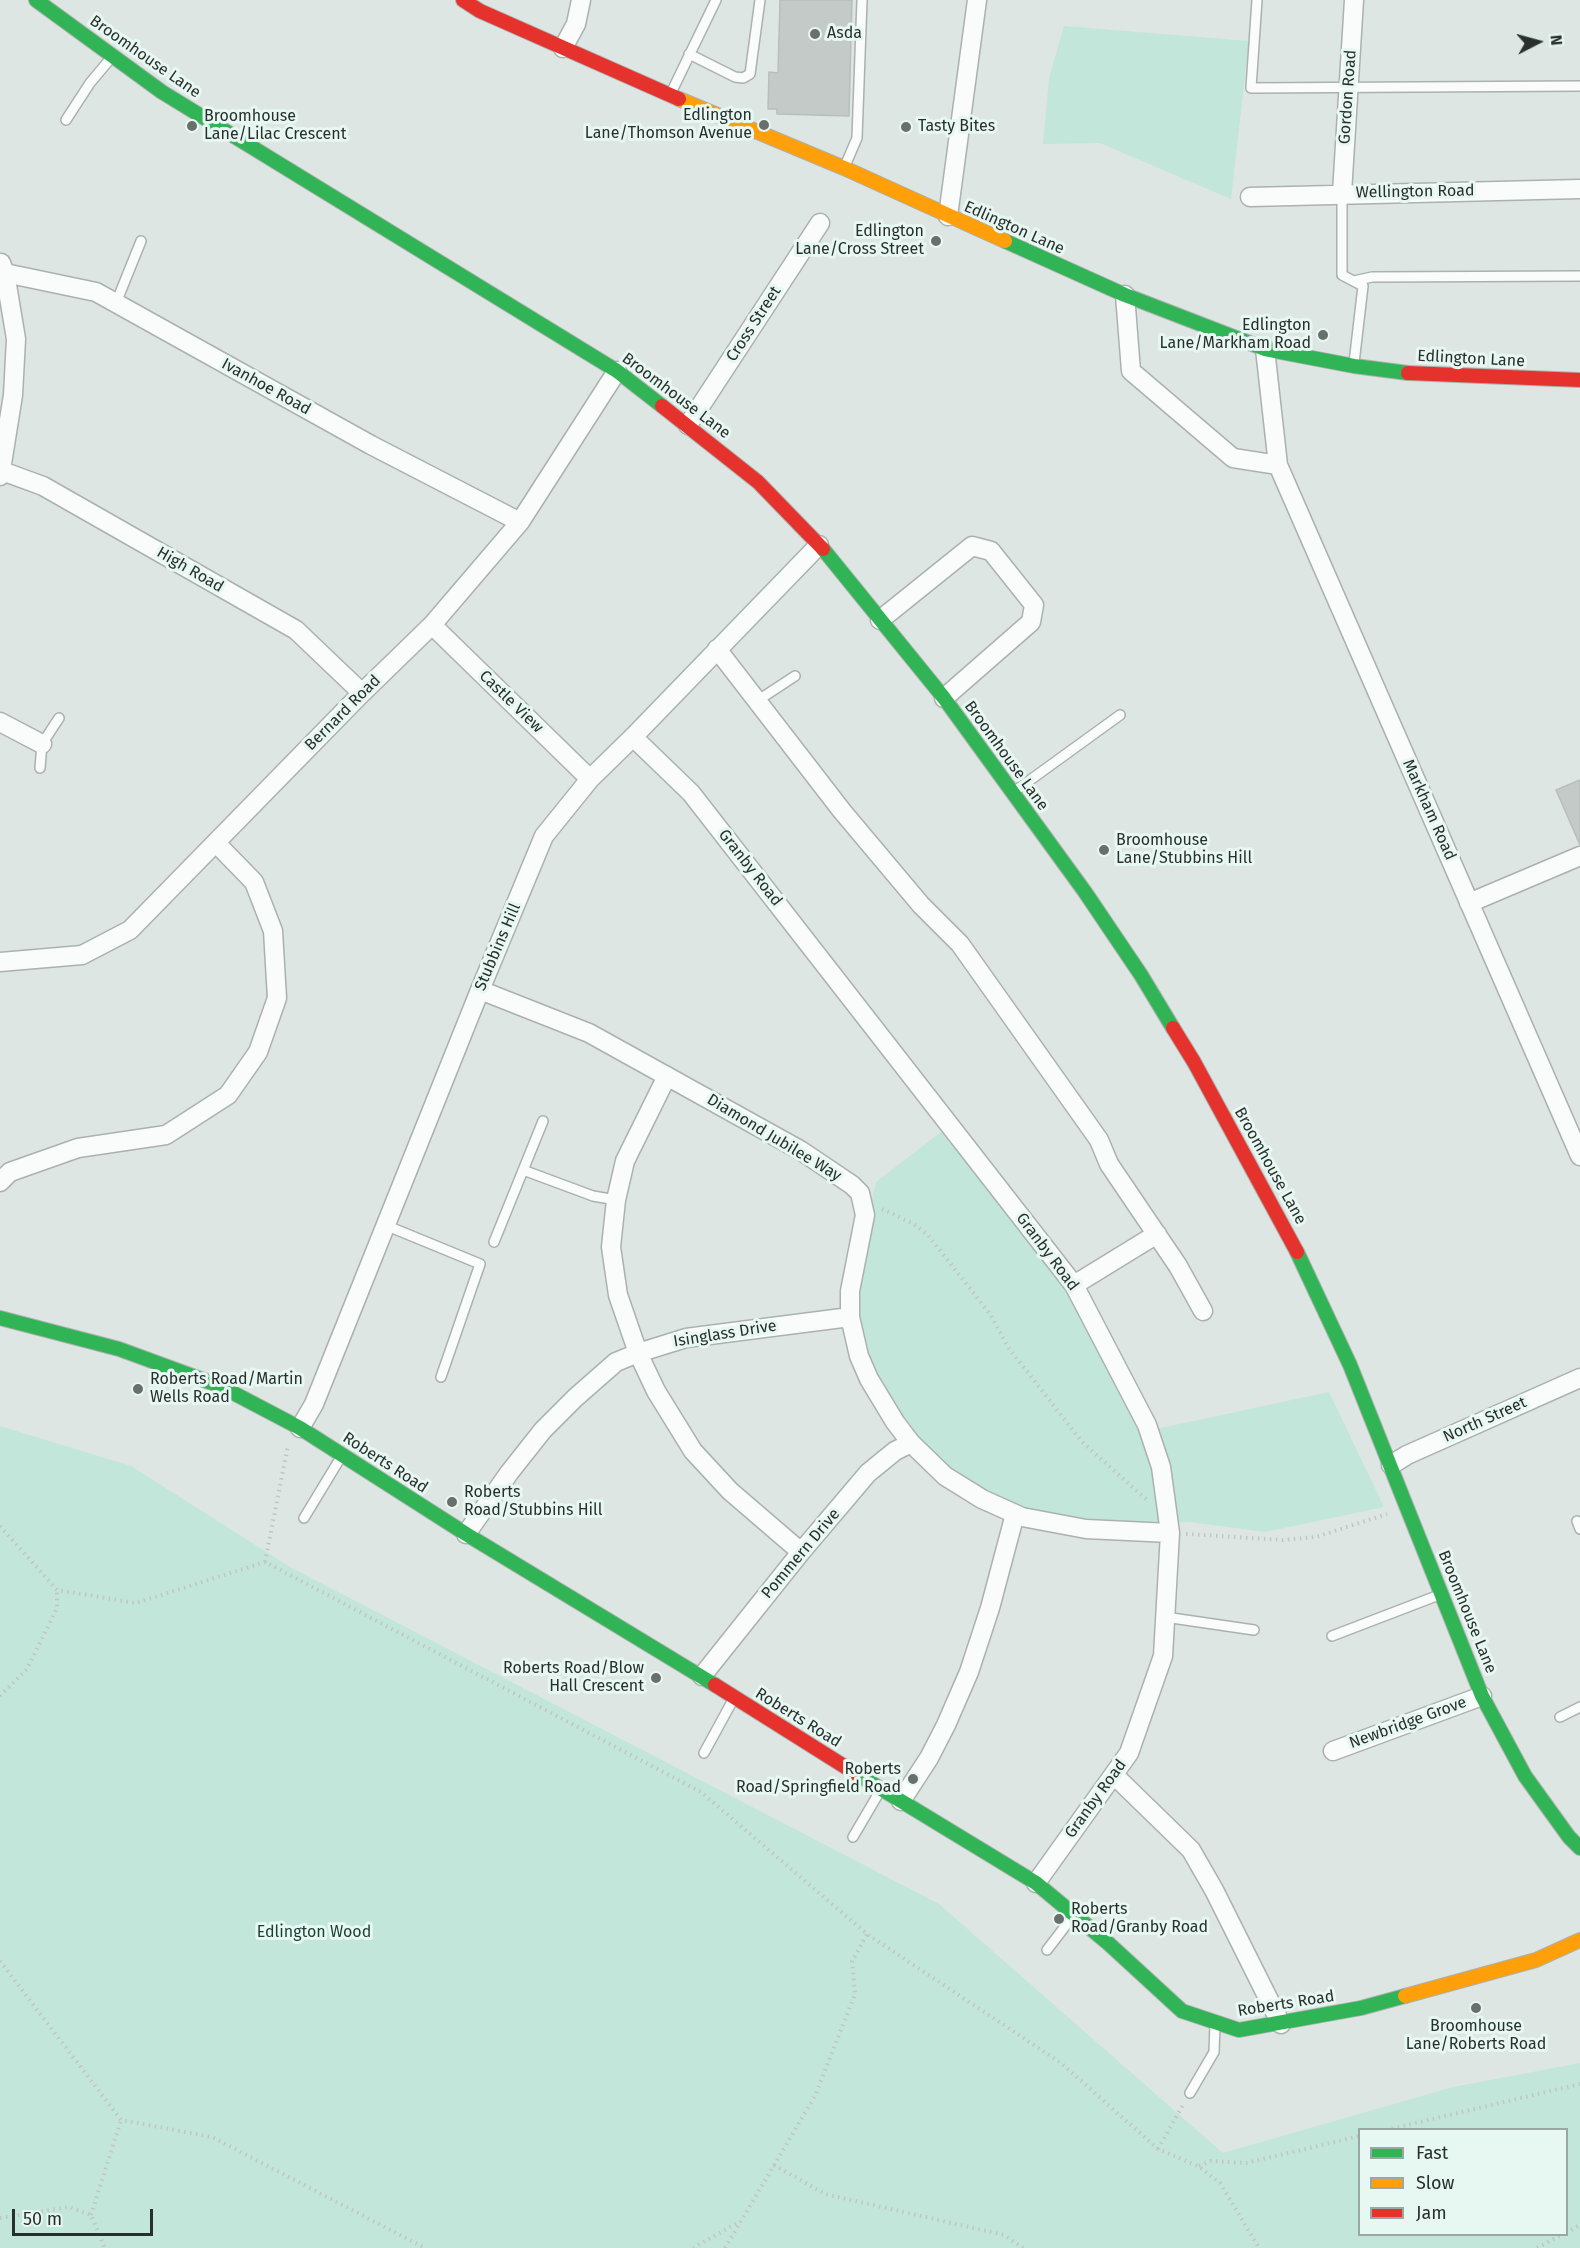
<!DOCTYPE html>
<html>
<head>
<meta charset="utf-8">
<style>
	body { margin:0 }
	#map { position:relative; width:1580px; height:2248px; overflow:hidden; background:#dee6e3; font-family:"Fira Sans",sans-serif }
	canvas { display:block }
	.legend { position:absolute; left:1358px; top:2128px; width:210px; height:108px; box-sizing:border-box; background:#e7f7f1; border:2px solid #9ba7a3; margin:0; padding:8px 10px; list-style:none; font-size:18px; color:#292f2d }
	.legend li { display:flex; align-items:center; gap:12px; height:30px }
	.legend b { width:30px; border:2px solid #9ba7a3 }
	.north { position:absolute; left:1508px; top:12px; width:60px; height:60px; -webkit-text-stroke:4px #e7f7f1; paint-order:stroke; rotate:84deg; font-size:16px; font-weight:700; line-height:24px; text-align:center; color:#292f2d }
	.north::after { content:''; display:block; margin:auto; width:21px; height:27px; background:#292f2d; clip-path:polygon(50% 0,100% 100%,50% 72%,0 100%) }
	.scale { position:absolute; left:12px; top:2209px; width:141px; height:27px; box-sizing:border-box; border:3px solid #292f2d; border-top:0; padding-left:8px; font-size:18px; line-height:21px; white-space:nowrap; color:#292f2d; -webkit-text-stroke:4px #e7f7f1; paint-order:stroke }
</style>
</head>
<body>
<div id="map">
<canvas width="1580" height="2248"></canvas>
<ul class="legend">
<li><b style="height:8px;background:#30b455"></b>Fast</li>
<li><b style="height:8px;background:#ff9f0a"></b>Slow</li>
<li><b style="height:8px;background:#e5322d"></b>Jam</li>
</ul>
<div class="north">N</div>
<div class="scale">50 m</div>
</div>
<script>
const c = document.querySelector('canvas').getContext('2d');
c.lineJoin = 'round';
function paint(path, color) { c.fillStyle = color; c.fill(path, 'evenodd'); }
const toPath = rows => new Path2D(rows.map(r => 'M' + r).join(''));
function trace(path, color, width, dash) { c.strokeStyle = color; c.lineWidth = width; c.lineCap = dash ? 'butt' : 'round'; c.setLineDash(dash || []); c.stroke(path); }
function label(font, color, halo, rows, align = 'center') {
  c.font = font + ' "Fira Sans",sans-serif'; c.lineWidth = 6; c.setLineDash([]); c.textBaseline = 'middle'; c.strokeStyle = halo; c.fillStyle = color; for (const [text, x, y, turn = 0] of rows) {
    c.save(); c.translate(x, y); c.rotate((+turn || 0) * Math.PI / 180); c.textAlign = isNaN(turn) ? turn : align; if (halo) c.strokeText(text, 0, 0); c.fillText(text, 0, 0); c.restore();
  }
}
paint(toPath([
	[1064,26,1249,41,1231,199,1100,143,1043,144,1049,78],
	[941,1132,1068,1289,1142,1432,1329,1392,1384,1507,1265,1532,1190,1522,1088,1521,1016,1509,945,1468,920,1443,900,1417,863,1357,850,1291,876,1182],
	[0,1426,131,1466,290,1567,939,1904,1223,2153,1453,2087,1580,2063,1580,2248,0,2248],
	[1360,2130,1566,2130,1566,2234,1360,2234]
]), '#c2e6d9');
const building = toPath([
	[780,0,852,0,849,116,777,114,777,109,768,109,769,72,778,73,780,0],
	[1580,780,1580,845,1556,790,1580,780]
]);
paint(building, '#c4cac8');
trace(building, '#b8bebb', 1.5);
const lane = toPath([
	[1257,0,1251,88,1580,86],
	[689,54,735,77,743,78,750,74,760,0],
	[671,93,716,0],
	[66,120,90,83,111,58],
	[845,166,857,138,862,0],
	[1342,193,1342,275,1363,286,1354,363],
	[1354,281,1372,277,1580,276],
	[116,303,141,241],
	[757,701,795,676],
	[40,768,42,744,59,718],
	[1015,791,1120,715],
	[523,1170,593,1196,616,1200],
	[385,1225,480,1264,441,1377],
	[494,1242,543,1121],
	[304,1518,341,1457],
	[1577,1521,1580,1529],
	[1165,1617,1254,1630],
	[1332,1636,1439,1595],
	[1560,1717,1580,1707],
	[704,1753,734,1698],
	[853,1837,880,1791],
	[1047,1950,1073,1916],
	[1190,2093,1214,2052,1215,2025]
]);
const street = toPath([
	[563,48,576,24,581,0],
	[1342,193,1354,0],
	[1250,197,1580,189],
	[948,216,977,0],
	[5,273,96,292,371,445,520,522],
	[1125,295,1131,371,1233,458,1278,465],
	[1265,349,1278,465,1580,1156],
	[688,425,820,223],
	[2,471,43,486,296,630,362,693],
	[0,476,13,395,16,339,5,273,1,263],
	[880,620,972,546,991,551,1034,605,1031,622,944,698],
	[432,625,590,779],
	[717,649,842,811,921,905,960,944,1099,1140,1109,1164,1178,1266,1203,1311],
	[0,722,42,744],
	[633,737,691,793,1074,1285,1147,1425,1161,1467,1170,1533,1163,1656,1129,1753,1036,1883],
	[1469,903,1580,856],
	[0,962,82,955,130,930,362,693,432,625,520,522,617,371],
	[480,990,589,1033,800,1150,852,1185,860,1193,865,1215,850,1291,850,1317,859,1356,869,1379,895,1422,911,1443,945,1476,982,1499,1022,1517,1086,1529,1170,1533],
	[667,1076,625,1161,616,1200,611,1247,618,1295,638,1353,656,1391,693,1451,730,1491,801,1552],
	[0,1182,10,1172,78,1148,166,1135,228,1095,258,1052,277,998,273,931,254,882,216,843],
	[1074,1285,1157,1234],
	[300,1428,314,1404,480,990,544,836,590,779,633,737,819,545],
	[1391,1465,1407,1455,1580,1378],
	[466,1534,509,1473,543,1430,575,1398,616,1362,638,1353,686,1338,850,1317],
	[702,1676,801,1552,868,1473,895,1451,911,1443],
	[1333,1751,1482,1696],
	[1114,1775,1191,1850,1214,1890,1281,2024],
	[901,1801,929,1758,946,1725,969,1672,990,1608,1015,1514]
]);
const fast = toPath([
	[36,0,162,92,617,371,662,406],
	[1005,241,1125,295,1265,349,1354,366,1408,373],
	[823,549,944,698,1085,892,1141,975,1173,1028],
	[1297,1252,1350,1365,1482,1696,1525,1776,1569,1837,1580,1848],
	[0,1318,119,1349,220,1386,300,1428,466,1534,715,1685],
	[855,1773,1036,1883,1108,1943,1182,2011,1239,2030,1361,2008,1405,1996]
]);
const slow = toPath([
	[679,99,844,168,1005,241],
	[1405,1996,1536,1960,1580,1940]
]);
const jam = toPath([
	[463,0,480,11,679,99],
	[1408,373,1580,380],
	[662,406,758,482,823,549],
	[1173,1028,1194,1062,1297,1252],
	[715,1685,855,1773]
]);
trace(lane, '#abb1af', 12);
trace(street, '#abb1af', 21);
trace(fast, '#abb1af', 16);
trace(slow, '#abb1af', 16);
trace(jam, '#abb1af', 16);
trace(toPath([
	[882,1209,914,1224,928,1235,990,1314,1008,1347,1082,1442,1148,1501],
	[0,1526,57,1590,136,1603,265,1562,701,1792,867,1934,1061,2063,1158,2149,1198,2166,1220,2183,1259,2248],
	[1186,1534,1282,1540,1316,1537,1387,1514],
	[265,1562,288,1445],
	[0,1696,27,1669,57,1608,57,1590],
	[0,1961,121,2120,212,2137,425,2248],
	[1386,2130,1580,2084],
	[1158,2149,1184,2103],
	[774,2165,825,2194,1004,2235,1023,2248],
	[1199,2166,1211,2161,1246,2163,1360,2136],
	[91,2215,121,2120],
	[0,2218,69,2207,91,2215,105,2248],
	[1566,2233,1580,2225],
	[693,2248,739,2222],
	[725,2248,815,2096,855,1994,852,1961,867,1934],
	[1537,2248,1563,2234]
]), '#c2c5c3', 4, [1.5, 4.5]);
trace(lane, '#fafbfb', 9);
trace(street, '#fafbfb', 18);
trace(fast, '#30b455', 14);
trace(slow, '#ff9f0a', 14);
trace(jam, '#e5322d', 14);
for (const [x, y, r, color] of [
	[815,34,6,"#686f6d"],
	[764,125,6,"#686f6d"],
	[192,126,6,"#686f6d"],
	[906,127,6,"#686f6d"],
	[936,241,6,"#686f6d"],
	[1323,335,6,"#686f6d"],
	[1104,850,6,"#686f6d"],
	[138,1389,6,"#686f6d"],
	[452,1502,6,"#686f6d"],
	[656,1678,6,"#686f6d"],
	[913,1779,6,"#686f6d"],
	[1059,1919,6,"#686f6d"],
	[1476,2008,6,"#686f6d"]
]) { const dot = new Path2D(); dot.arc(x, y, r, 0, 2 * Math.PI); c.fillStyle = color; c.fill(dot); trace(dot, '#e7f7f1', 2); }
label('16px', '#292f2d', '#e7f7f1', [
	["Asda",827,34],
	["Edlington",752,116,"right"],
	["Lane/Thomson Avenue",752,134,"right"],
	["Broomhouse",204,117],
	["Lane/Lilac Crescent",204,135],
	["Tasty Bites",918,127],
	["Edlington",924,232,"right"],
	["Lane/Cross Street",924,250,"right"],
	["Edlington",1311,326,"right"],
	["Lane/Markham Road",1311,344,"right"],
	["Broomhouse",1116,841],
	["Lane/Stubbins Hill",1116,859],
	["Roberts Road/Martin",150,1380],
	["Wells Road",150,1398],
	["Roberts",464,1493],
	["Road/Stubbins Hill",464,1511],
	["Roberts Road/Blow",644,1669,"right"],
	["Hall Crescent",644,1687,"right"],
	["Roberts",901,1770,"right"],
	["Road/Springfield Road",901,1788,"right"],
	["Roberts",1071,1910],
	["Road/Granby Road",1071,1928],
	["Broomhouse",1476,2027,"center"],
	["Lane/Roberts Road",1476,2045,"center"]
], 'left');
label('16px', '#292f2d', '#e7f7f1', [
	["Broomhouse Lane",145,57,35],
	["Gordon Road",1348,97,-86],
	["Wellington Road",1415,192,-1],
	["Edlington Lane",1014,228,24],
	["Cross Street",754,324,-57],
	["Edlington Lane",1471,359,3],
	["Ivanhoe Road",266,387,29],
	["Broomhouse Lane",676,396,37],
	["High Road",190,570,30],
	["Castle View",511,702,44],
	["Bernard Road",343,713,-45],
	["Broomhouse Lane",1006,756,54],
	["Markham Road",1429,810,66],
	["Granby Road",750,868,52],
	["Stubbins Hill",498,947,-67],
	["Diamond Jubilee Way",774,1138,31],
	["Broomhouse Lane",1270,1166,61],
	["Granby Road",1047,1252,53],
	["Isinglass Drive",725,1334,-9],
	["North Street",1485,1420,-24],
	["Roberts Road",385,1463,33],
	["Pommern Drive",801,1554,-50],
	["Broomhouse Lane",1467,1612,68],
	["Roberts Road",798,1718,32],
	["Newbridge Grove",1408,1723,-20],
	["Granby Road",1096,1799,-54],
	["Roberts Road",1286,2004,-9]
]);
label('16px', '#183f33', '#e7f7f1', [
	["Edlington Wood",314,1933]
]);
</script>
</body>
</html>
